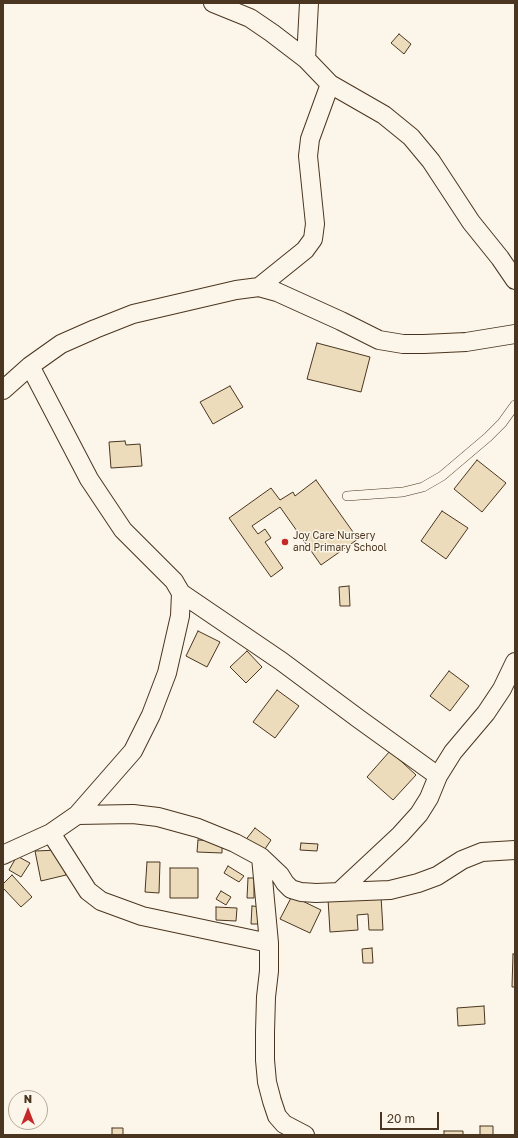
<!DOCTYPE html>
<html>
<head>
<meta charset="utf-8">
<style>
	body { margin:0 }
	#map { position:relative; width:518px; height:1138px; overflow:hidden; background:#fbf6e9; font-family:"Golos Text",sans-serif }
	canvas { display:block }
	.frame { position:absolute; inset:0; border:4px solid #4a3520; pointer-events:none }
	.north { position:absolute; left:8px; top:1090px; width:40px; height:40px; box-sizing:border-box; background:#fbf6e9; border:1px solid #b4a999; border-radius:50%; rotate:0deg; font-size:11px; font-weight:700; line-height:16px; text-align:center; color:#4a3520 }
	.north::after { content:''; display:block; margin:auto; width:14px; height:18px; background:#c62828; clip-path:polygon(50% 0,100% 100%,50% 72%,0 100%) }
	.scale { position:absolute; left:380px; top:1112px; width:59px; height:18px; box-sizing:border-box; border:2px solid #4a3520; border-top:0; padding-left:5px; font-size:12px; line-height:14px; white-space:nowrap; color:#4a3520; -webkit-text-stroke:3px #fbf6e9; paint-order:stroke }
</style>
</head>
<body>
<div id="map">
<canvas width="518" height="1138"></canvas>
<div class="frame"></div>
<div class="north">N</div>
<div class="scale">20 m</div>
</div>
<script>
const c = document.querySelector('canvas').getContext('2d');
c.lineJoin = 'round';
function paint(path, color) { c.fillStyle = color; c.fill(path, 'evenodd'); }
const toPath = rows => new Path2D(rows.map(r => 'M' + r).join(''));
function trace(path, color, width, dash) { c.strokeStyle = color; c.lineWidth = width; c.lineCap = dash ? 'butt' : 'round'; c.setLineDash(dash || []); c.stroke(path); }
function label(font, color, halo, rows, align = 'center') {
  c.font = font + ' "Golos Text",sans-serif'; c.lineWidth = 3; c.setLineDash([]); c.textBaseline = 'middle'; c.strokeStyle = halo; c.fillStyle = color; for (const [text, x, y, turn = 0] of rows) {
    c.save(); c.translate(x, y); c.rotate((+turn || 0) * Math.PI / 180); c.textAlign = isNaN(turn) ? turn : align; if (halo) c.strokeText(text, 0, 0); c.fillText(text, 0, 0); c.restore();
  }
}
const building = toPath([
	[399,34,411,44,404,54,391,43,399,34],
	[317,343,370,357,361,392,307,379,317,343],
	[230,386,243,407,213,424,200,402,230,386],
	[125,441,126,445,140,444,142,466,111,468,109,442,125,441],
	[477,460,506,483,482,512,454,489,477,460],
	[316,480,358,539,321,565,280,507,252,526,258,534,265,529,271,538,265,542,283,568,271,577,229,518,271,488,280,500,293,492,295,496,316,480],
	[442,511,468,528,446,559,421,541,442,511],
	[349,586,350,606,340,606,339,587,349,586],
	[198,631,220,642,207,667,186,656,198,631],
	[247,651,262,667,246,683,230,667,247,651],
	[449,671,469,686,450,711,430,696,449,671],
	[277,690,299,706,275,738,253,722,277,690],
	[390,751,416,775,393,800,367,777,390,751],
	[255,828,271,840,261,855,244,842,255,828],
	[198,840,222,841,222,853,197,852,198,840],
	[301,843,318,844,317,851,300,850,301,843],
	[59,850,66,875,41,881,35,851,59,850],
	[17,856,30,863,21,877,9,870,17,856],
	[147,862,160,862,159,893,145,892,147,862],
	[228,866,244,876,239,882,224,873,228,866],
	[170,868,198,868,198,898,170,898,170,868],
	[12,875,32,897,21,907,3,888,3,884,12,875],
	[248,878,254,878,254,898,247,898,248,878],
	[221,891,231,897,226,905,216,899,221,891],
	[292,896,321,910,310,933,280,919,292,896],
	[381,896,383,930,369,930,368,914,357,915,358,930,330,932,328,899,381,896],
	[252,906,263,907,262,924,251,924,252,906],
	[216,907,237,908,236,921,216,920,216,907],
	[372,948,373,963,363,963,362,949,372,948],
	[513,954,515,954,515,987,512,987,513,954],
	[484,1006,485,1024,458,1026,457,1008,484,1006],
	[480,1126,493,1126,493,1135,480,1135,480,1126],
	[112,1128,123,1128,123,1135,112,1135,112,1128],
	[444,1131,463,1131,463,1135,444,1135,444,1131]
]);
paint(building, '#ecdcbc');
trace(building, '#4a3520', 1);
const lane = toPath([
	[347,496,403,492,423,487,442,476,488,437,502,423,515,405]
]);
const street = toPath([
	[213,3,250,18,272,33,306,59,330,84,384,115,411,137,431,161,471,222,500,258,515,280],
	[306,59,309,3],
	[259,287,305,250,313,239,315,224,308,156,310,139,330,84],
	[3,390,30,366,61,344,95,329,133,314,236,290,259,287,277,292,341,321,379,340,403,344,424,344,466,342,515,334],
	[181,593,281,661,359,719,438,776],
	[77,815,133,814,158,817,198,828,235,843,261,857,280,875,285,883,291,889,301,892,316,893,390,890,418,883,437,876,462,860,482,852,515,850],
	[51,833,88,891,101,901,142,916,269,943],
	[3,855,7,853,51,833,77,815,133,751,151,715,167,673,180,616,181,593,174,581,123,530,89,479,30,366],
	[261,857,269,943,269,971,266,997,265,1032,265,1060,267,1082,272,1101,277,1116,284,1124,305,1135],
	[339,892,400,835,419,814,429,798,438,776,453,752,486,713,502,689,515,662]
]);
trace(lane, '#4a3520', 10);
trace(street, '#4a3520', 20);
trace(lane, '#fbf6e9', 9);
trace(street, '#fbf6e9', 18);
for (const [x, y, r, color] of [
	[285,542,4,"#c62828"]
]) { const dot = new Path2D(); dot.arc(x, y, r, 0, 2 * Math.PI); c.fillStyle = color; c.fill(dot); trace(dot, '#fbf6e9', 1.5); }
label('10px', '#4a3520', '#fbf6e9', [
	["Joy Care Nursery",293,536],
	["and Primary School",293,548]
], 'left');
</script>
</body>
</html>
